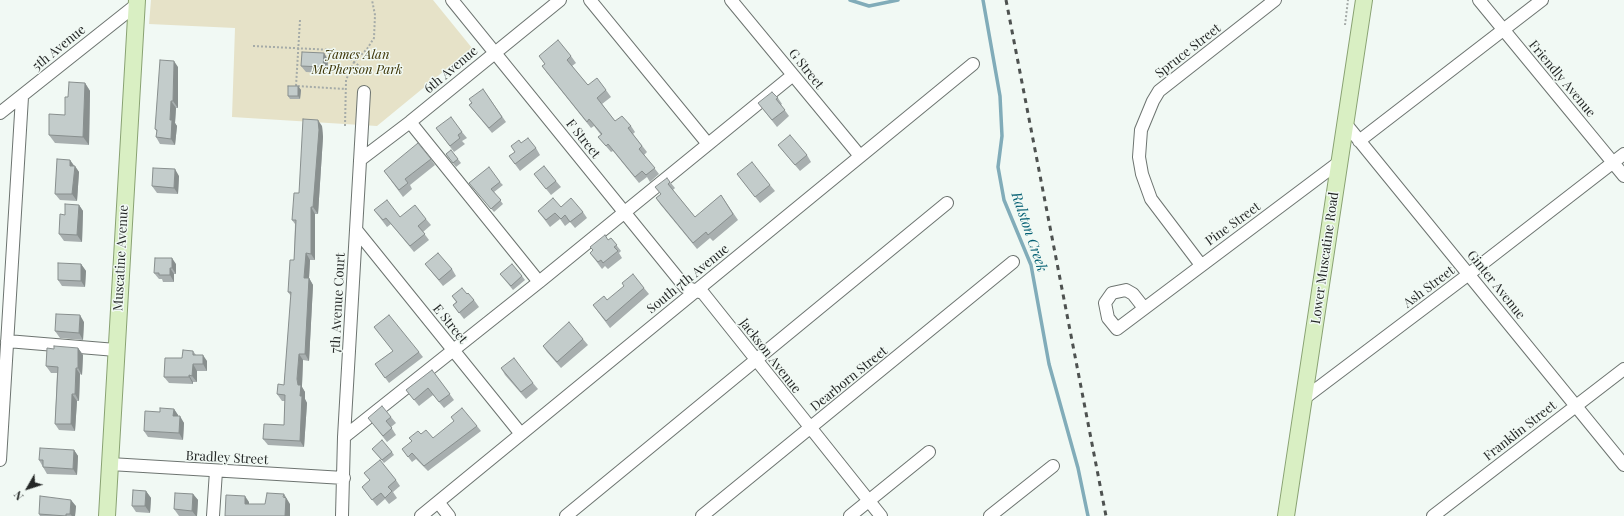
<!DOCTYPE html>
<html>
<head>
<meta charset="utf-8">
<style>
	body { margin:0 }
	#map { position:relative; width:1624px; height:516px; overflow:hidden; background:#f1f9f4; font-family:"Playfair Display",serif }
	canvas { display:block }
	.north { position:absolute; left:8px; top:468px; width:40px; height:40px; -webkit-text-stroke:3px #f1f9f4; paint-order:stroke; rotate:231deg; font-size:11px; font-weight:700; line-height:16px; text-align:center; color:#242726 }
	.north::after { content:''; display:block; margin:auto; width:14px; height:18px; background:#242726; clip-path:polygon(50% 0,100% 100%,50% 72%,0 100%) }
</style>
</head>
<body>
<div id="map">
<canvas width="1624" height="516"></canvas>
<div class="north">N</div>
</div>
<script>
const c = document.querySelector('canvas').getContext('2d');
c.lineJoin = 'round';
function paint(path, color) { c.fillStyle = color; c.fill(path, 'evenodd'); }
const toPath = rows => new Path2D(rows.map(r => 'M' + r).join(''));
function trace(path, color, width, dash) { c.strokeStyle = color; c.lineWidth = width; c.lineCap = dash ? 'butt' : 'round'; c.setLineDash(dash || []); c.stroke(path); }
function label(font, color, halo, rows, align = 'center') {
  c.font = font + ' "Playfair Display",serif'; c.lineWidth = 3; c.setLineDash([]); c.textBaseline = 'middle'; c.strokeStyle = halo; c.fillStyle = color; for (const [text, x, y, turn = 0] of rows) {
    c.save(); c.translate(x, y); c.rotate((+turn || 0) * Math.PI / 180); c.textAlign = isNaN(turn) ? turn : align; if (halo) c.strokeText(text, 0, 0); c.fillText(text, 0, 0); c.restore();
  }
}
paint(toPath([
	[151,0,433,0,472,48,377,126,232,117,235,28,149,24]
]), '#e6e2c8');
trace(toPath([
	[850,0,869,6,898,0],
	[983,0,1000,96,1002,136,998,167,1004,200,1031,265,1049,364,1078,468,1088,516]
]), '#81acb9', 3.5);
const minor = toPath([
	[452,0,685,287,703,293,881,516],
	[590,0,708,144],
	[731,0,860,156],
	[1479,0,1624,176],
	[0,113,136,5],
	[1345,123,1624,465],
	[1359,141,1542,0],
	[360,160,410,122,560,0],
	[357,231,521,434],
	[1201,265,1151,199,1142,174,1139,157,1141,130,1153,101,1159,91,1275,0],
	[539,282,793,75],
	[1144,308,1133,294,1126,290,1112,293,1105,303,1108,318,1117,329,1338,163],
	[7,341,116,350],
	[1306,397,1469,274,1624,154],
	[344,437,539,282,410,122],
	[0,460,22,97],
	[110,464,344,478],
	[438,502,449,516],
	[213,516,216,471],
	[342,516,344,437,364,92],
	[421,516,973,64],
	[566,516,947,203],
	[702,516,1013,262],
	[850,516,929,452],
	[990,516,1053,466],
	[1433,516,1624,369]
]);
const major = toPath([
	[107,516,137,0],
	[1286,516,1364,0]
]);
trace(minor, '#6d7470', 14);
trace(major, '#89a272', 18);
trace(toPath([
	[300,20,296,86,346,89],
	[1345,25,1348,0],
	[253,46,333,50,344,54,368,73],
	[345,126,346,80,354,62,367,49,374,38,375,15,372,0]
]), '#a5aba8', 2, [2, 2]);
trace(minor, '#fff', 12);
trace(major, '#d9efc3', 16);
trace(toPath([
	[1006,0,1106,516]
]), '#4e5250', 3, [5, 5]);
paint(toPath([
	[324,53,328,60,327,73,306,72,301,66],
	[539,56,571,56,576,63,572,66,587,84,606,90,611,97,602,104,615,121,631,126,635,132,633,134,647,152,644,155,659,174,650,182,647,177,639,183,613,151,611,152,598,137,601,135,594,126,591,128,547,73,542,66,545,64],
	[178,67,178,108,176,108,175,123,177,126,175,145,160,144,156,137,157,132,155,129],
	[85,83,90,91,89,145,55,143,49,135,65,115,68,97],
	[298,86,301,90,300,99,290,99,288,96],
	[483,89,506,122,492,133,469,105],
	[778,98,782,104,781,105,789,116,777,127,758,103],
	[322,126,323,137,318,214,315,214,315,260,310,260,309,278,313,285,309,361,303,360,302,385,302,387,305,392,305,399,307,403,304,447,268,445,263,439,284,425,285,401,282,401,277,394,284,385,291,296,288,292,294,260,295,224,292,220],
	[436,128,462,132,467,138,462,141,465,144,454,152],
	[521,143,536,148,540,155,520,171,509,156,515,152,511,146],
	[778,145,807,155,811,162,800,171,783,151],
	[451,150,461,163,456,167,446,154],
	[431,159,435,165,410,185,412,189,403,197,384,171],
	[70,160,79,172,77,201,60,200,55,194],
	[534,174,556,181,561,187,551,195],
	[737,174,770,185,775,191,760,203],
	[179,176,178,194,157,193,152,186],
	[500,182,503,185,494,192,503,204,494,212,469,183],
	[670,182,675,188,673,190,695,217,721,195,738,220,713,241,710,238,697,249,660,204,656,198,661,194,655,187],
	[79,205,83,211,82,242,64,241,59,234,65,215],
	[561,207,583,212,587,218,575,228,570,222,565,226,560,219,550,227,538,211],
	[374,210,400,217,426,219,431,225,423,232,429,240,414,252,391,224,387,227],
	[611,238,621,251,619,253,622,258,608,269,605,266,602,269,590,253],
	[81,264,86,271,85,287,62,286,58,280],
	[176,264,176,274,174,274,174,282,163,282,162,279,159,279,154,273],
	[425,264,452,269,456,276,443,286],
	[500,274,522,276,525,280,513,290],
	[644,288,649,294,610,328,593,305],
	[467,294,474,300,479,307,464,319,453,305,456,302,452,296],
	[84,322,83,340,60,338,55,331],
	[374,327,419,352,423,357,389,383,375,364,393,351],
	[583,339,588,345,561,368,547,352,543,346],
	[78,348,83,355,82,375,80,374,79,401,77,401,75,431,59,430,55,424,57,373,51,373,46,366,54,349],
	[193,351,196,355,207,361,207,371,197,371,197,382,193,382,193,384,169,383,164,377,182,358],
	[501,368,533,383,538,389,526,399,505,375],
	[432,370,454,400,444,408,433,395,419,406,406,390],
	[174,409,178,415,178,416,184,423,183,440,148,437,144,431,160,412],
	[391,417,396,423,391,427,396,435,387,442,368,418],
	[477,426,481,431,428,471,416,459,412,462,402,449,421,434,433,438],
	[372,449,392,452,394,455,384,463],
	[74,450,78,456,77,475,47,474,39,460],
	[364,473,396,480,400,486,393,492,397,498,389,504,385,499,377,506,362,487,370,480],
	[146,491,151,498,150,513,136,512,132,506],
	[193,494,198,500,197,516,179,516,174,509],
	[76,506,75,516,40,516,39,514]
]), '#a8afaf');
paint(toPath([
	[324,53,328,60,327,73,323,67],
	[174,61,178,67,178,108,173,101],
	[85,83,90,91,89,145,83,137],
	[298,86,301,90,300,99,298,96],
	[171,101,176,108,175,123,177,126,175,145,171,139,170,120],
	[318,120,322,126,323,137,318,214,313,207],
	[70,160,74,166,70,166],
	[75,166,79,172,77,201,72,194],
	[175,169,179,176,178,194,174,188],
	[79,205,83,211,82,242,77,235],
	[311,207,315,214,315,260,311,254],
	[306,253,310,260,309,278,313,285,309,361,305,354,304,278],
	[172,258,176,264,176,274,172,268],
	[81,264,86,271,85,287,81,281],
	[170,268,174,274,174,282,170,275],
	[80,315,84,322,83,340,79,333],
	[78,348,83,355,82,375,78,368],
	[299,354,303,360,302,385,302,387,305,392,305,399,307,403,304,447,300,441,300,396,297,379],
	[203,355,207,361,207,371,203,364],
	[193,364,197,371,197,382,192,376],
	[76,368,80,374,79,401,75,394],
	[189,375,193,382,193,384,189,377],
	[72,394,77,401,75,431,71,424],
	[174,409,178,415,178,422,173,416],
	[180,416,184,423,183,440,179,433],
	[74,450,78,456,77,475,73,469],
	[146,491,151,498,150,513,145,506],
	[193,494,198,500,197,516,196,516,192,511],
	[284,494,290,504,290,516,285,516],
	[245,496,249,502,249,510,245,504],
	[71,500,76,506,75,516,72,516,70,514]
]), '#888f8e');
const building = toPath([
	[558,40,571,56,567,60,587,84,588,85,597,78,606,90,597,98,615,121,622,116,631,126,628,128,642,146,639,149,655,168,646,175,642,171,635,177,608,144,606,146,598,137,602,134,589,119,587,122,542,66,545,64,539,56,558,40],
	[302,52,324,53,323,67,301,66,302,52],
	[160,60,174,61,173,101,171,101,170,120,172,120,171,139,156,137,157,130,155,129,160,60],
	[69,82,85,83,83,137,49,135,49,114,65,115,65,97,68,97,69,82],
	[288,86,298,86,298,96,288,96,288,86],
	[483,89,502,117,489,128,469,105,472,103,469,99,483,89],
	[772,92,778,98,776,99,785,110,772,120,758,103,772,92],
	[451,117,462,132,458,135,460,138,450,146,436,128,451,117],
	[303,119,318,120,319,130,313,207,311,207,311,254,306,253,304,278,309,278,305,354,299,354,297,379,298,385,301,385,300,396,302,396,300,441,263,439,264,424,284,425,285,395,277,394,278,384,284,385,291,292,288,292,290,260,294,260,296,220,292,220,294,193,299,193,303,119],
	[790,135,807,155,795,165,778,145,790,135],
	[528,138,536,148,515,164,509,156,515,152,511,146,519,140,521,143,528,138],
	[418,143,431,159,405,179,408,183,399,190,384,171,418,143],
	[451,150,458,159,453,163,446,154,451,150],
	[57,159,70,160,70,166,75,166,72,194,55,194,57,159],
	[752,162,770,185,755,197,737,174,752,162],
	[544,166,556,181,546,189,534,174,544,166],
	[489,167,500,182,491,189,501,200,491,209,469,183,489,167],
	[153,168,175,169,174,188,152,186,153,168],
	[667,178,670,182,668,184,695,217,721,195,733,214,708,235,706,232,693,243,656,198,661,194,655,187,667,178],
	[553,198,561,207,571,198,583,212,570,222,565,215,561,219,555,213,546,220,538,211,553,198],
	[387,200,400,217,415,205,426,219,418,226,425,234,410,246,386,218,383,220,374,210,387,200],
	[65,204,79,205,77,235,59,234,60,214,65,215,65,204],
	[605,235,608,240,611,238,617,245,614,247,618,251,603,263,601,260,598,262,590,253,593,250,590,247,605,235],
	[438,253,452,269,439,280,425,264,438,253],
	[155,258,172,258,172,268,170,268,170,275,159,275,159,273,154,273,155,258],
	[58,263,81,264,81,281,58,280,58,263],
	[512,264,522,276,511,286,500,274,512,264],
	[633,274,644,288,606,321,593,305,604,296,607,300,624,286,622,283,633,274],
	[462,288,467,294,468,293,474,300,459,313,453,305,457,302,452,296,462,288],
	[56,314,80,315,79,333,55,331,56,314],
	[389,315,419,352,385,378,375,364,393,351,374,327,389,315],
	[569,322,583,339,557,362,543,346,569,322],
	[54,346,78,348,78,368,76,368,75,394,72,394,71,424,55,424,58,367,46,366,47,348,54,349,54,346],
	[183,350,193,351,193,355,203,355,203,364,193,364,192,376,189,375,189,377,164,377,165,358,182,358,183,350],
	[514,358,533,383,521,392,501,368,514,358],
	[432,370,450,394,439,402,428,388,414,400,406,390,432,370],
	[382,406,391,417,386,421,392,428,383,436,368,418,382,406],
	[160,408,174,409,173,416,180,416,179,433,144,431,145,411,160,412,160,408],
	[462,408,477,426,424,466,412,453,408,457,402,449,412,441,409,438,418,431,421,434,426,430,433,438,454,421,451,417,462,408],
	[382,440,392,452,382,460,372,449,382,440],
	[40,448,74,450,73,469,43,467,43,460,39,460,40,448],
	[380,460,396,480,388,487,392,491,385,498,381,493,372,500,362,487,370,480,364,473,380,460],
	[133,490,146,491,145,506,132,506,133,490],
	[175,493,193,494,192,511,174,509,175,493],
	[267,493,284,494,283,497,286,498,285,516,225,516,226,495,245,496,245,504,265,504,267,493],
	[40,496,71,500,70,514,66,514,66,516,39,514,40,496]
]);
paint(building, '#c3cccb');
trace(building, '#888f8e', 1);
label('13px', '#242726', '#f1f9f4', [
	["5th Avenue",59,48,-39],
	["Spruce Street",1188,51,-38],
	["G Street",806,69,51],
	["6th Avenue",451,70,-40],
	["Friendly Avenue",1562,79,50],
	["F Street",583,139,51],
	["Pine Street",1233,224,-36],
	["Muscatine Avenue",121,258,-87],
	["Lower Muscatine Road",1325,258,-82],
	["South 7th Avenue",688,279,-39],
	["Ginter Avenue",1496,285,51],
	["Ash Street",1429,287,-37],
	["7th Avenue Court",338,303,-87],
	["E Street",450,324,51],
	["Jackson Avenue",770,356,52],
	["Dearborn Street",849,379,-39],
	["Franklin Street",1520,431,-38],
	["Bradley Street",227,458,3]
]);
label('italic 13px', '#3d3505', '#f1f9f4', [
	["James Alan",357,55],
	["McPherson Park",357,70]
]);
label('italic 14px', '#025e72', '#f1f9f4', [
	["Ralston Creek",1029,232,71]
]);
</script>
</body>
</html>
